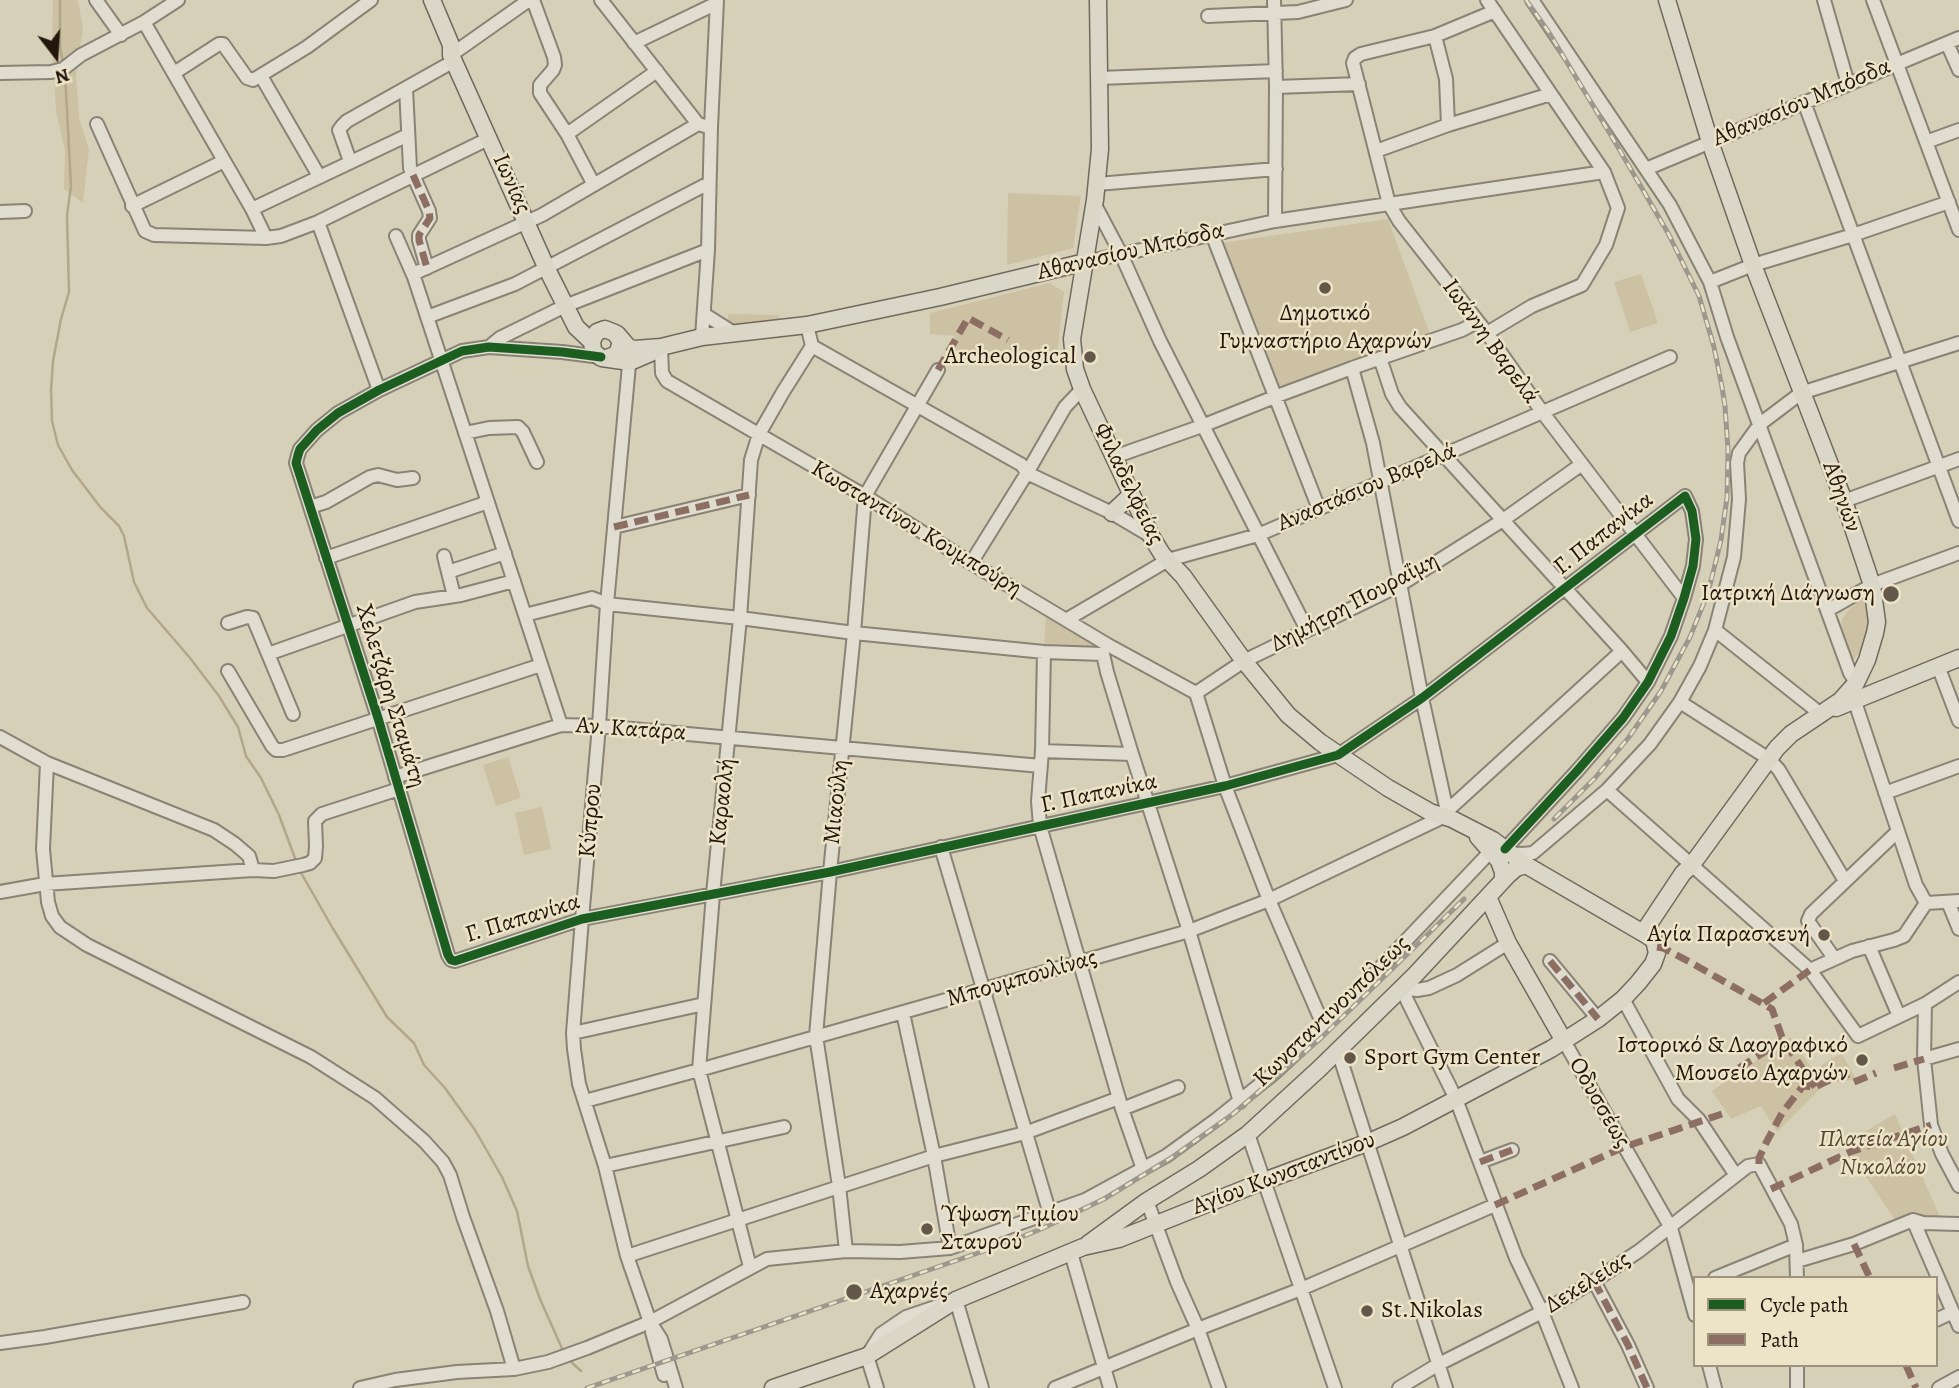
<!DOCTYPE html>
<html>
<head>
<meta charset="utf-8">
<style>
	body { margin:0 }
	#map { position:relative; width:1959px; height:1388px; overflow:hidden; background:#d7d0b8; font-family:Alegreya,serif }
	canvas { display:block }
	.legend { position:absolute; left:1693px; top:1276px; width:245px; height:91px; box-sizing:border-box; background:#ede4c8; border:2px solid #9c927d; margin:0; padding:9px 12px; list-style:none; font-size:21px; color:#23160d }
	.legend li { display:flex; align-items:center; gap:14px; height:35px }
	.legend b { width:35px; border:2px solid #9c927d }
	.north { position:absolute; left:21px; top:21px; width:70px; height:70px; -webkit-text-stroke:5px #ede4c8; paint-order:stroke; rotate:163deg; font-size:19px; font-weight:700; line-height:28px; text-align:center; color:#23160d }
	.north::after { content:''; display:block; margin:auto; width:24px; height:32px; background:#23160d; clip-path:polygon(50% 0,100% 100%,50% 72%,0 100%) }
</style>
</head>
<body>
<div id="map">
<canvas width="1959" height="1388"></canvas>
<ul class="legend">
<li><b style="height:9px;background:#1b5e20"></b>Cycle path</li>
<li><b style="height:9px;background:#8d6e63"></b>Path</li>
</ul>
<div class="north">N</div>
</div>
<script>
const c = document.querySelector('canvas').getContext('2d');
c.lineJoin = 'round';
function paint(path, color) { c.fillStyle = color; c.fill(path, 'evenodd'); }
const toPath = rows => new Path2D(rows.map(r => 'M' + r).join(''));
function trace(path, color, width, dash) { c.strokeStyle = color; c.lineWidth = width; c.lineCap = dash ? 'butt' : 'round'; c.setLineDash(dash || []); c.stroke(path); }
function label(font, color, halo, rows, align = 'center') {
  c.font = font + ' Alegreya,serif'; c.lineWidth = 5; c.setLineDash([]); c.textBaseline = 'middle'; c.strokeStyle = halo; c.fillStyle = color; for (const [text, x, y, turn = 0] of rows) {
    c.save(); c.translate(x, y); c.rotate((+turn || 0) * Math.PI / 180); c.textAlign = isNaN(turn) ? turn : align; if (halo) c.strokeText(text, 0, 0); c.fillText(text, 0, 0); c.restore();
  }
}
paint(toPath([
	[53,0,78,0,83,29,76,76,79,118,89,149,83,203,64,189,65,151,56,111,52,42],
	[1008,193,1081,196,1073,248,1007,265],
	[1388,219,1430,334,1276,391,1221,243],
	[1641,274,1658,323,1630,332,1614,282],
	[1050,283,1064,292,1056,365,1011,350,943,358,955,336,930,334,930,313],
	[728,314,778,315,780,320,735,327,728,324],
	[1865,597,1867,597,1871,614,1869,627,1863,647,1852,662,1841,632,1842,620,1847,611],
	[1046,612,1093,638,1092,648,1044,647],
	[508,757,521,798,496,806,483,765],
	[542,807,551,849,524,855,515,813],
	[1790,1037,1814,1071,1830,1059,1842,1054,1856,1079,1834,1083,1832,1079,1825,1083,1820,1078,1824,1085,1777,1132,1761,1106,1731,1119,1712,1091],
	[1895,1114,1941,1219,1899,1226,1844,1144]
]), '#ccc1a2');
trace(toPath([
	[60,0,60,46,63,63],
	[65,73,71,186,67,215,69,292,61,319,53,361,51,390,52,421,58,445,72,470,101,508,119,526,124,536,134,582,147,608,190,658,219,696,238,727,246,756,261,778,279,815,296,861],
	[300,871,332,927,387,1017,414,1043,424,1065,445,1088,475,1130,502,1177,517,1211,528,1266,540,1299,564,1353],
	[568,1359,581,1371]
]), '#b2a789', 2.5);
const minor = toPath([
	[96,0,121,35],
	[533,0,554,57,555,65,553,70,540,85,540,93,567,134,594,185],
	[601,0,698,124,705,126],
	[1274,0,1276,87,1275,221],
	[1532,0,1670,205,1710,282,1727,337,1850,673,1856,683],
	[1824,0,1848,84],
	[1873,0,1959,230],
	[1495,11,1435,36,1361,54,1355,58,1353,63,1389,204,1399,221,1487,333,1543,413,1684,598],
	[1208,16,1298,12,1346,0],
	[144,22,252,209,266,238],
	[1435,36,1446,79,1448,125],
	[634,43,717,3],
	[1947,43,1959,70],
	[451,55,529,0],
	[0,73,51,72,63,69,81,55,144,22,178,0],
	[174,73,219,44,223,44,247,78,253,80,307,47,371,0],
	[261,76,319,176],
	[1100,78,1276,71],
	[1276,87,1359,84],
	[406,88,410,168,429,211,430,218,419,235,419,240,427,268],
	[1804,102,1959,521],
	[97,124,145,231,154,235,266,238,281,236,318,222,490,138],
	[567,134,657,71],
	[1926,142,1959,130],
	[1376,151,1448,125,1551,94],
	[350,161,339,130,342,126,347,121,454,61],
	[1646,169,1959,38],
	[1097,184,1276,169],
	[1094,203,1121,254,1160,341,1307,630],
	[132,206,224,161],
	[252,209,408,135],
	[0,212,25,211],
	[318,222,379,390],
	[1212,234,1319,509],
	[396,236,414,277],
	[1085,262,1275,221,1604,172],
	[1710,282,1753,265,1853,235,1949,202],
	[704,314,734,333],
	[427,317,515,284,709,183],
	[807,325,812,346,1022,465,1027,473,1112,513,1151,536],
	[1487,333,1532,306,1582,285,1606,245,1618,208,1604,172,1487,0],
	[702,337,708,250,711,127,717,0],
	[489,347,500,338,565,306,708,250],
	[661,347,662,373,667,381,865,496,971,563,1108,645,1196,693],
	[630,354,607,604,599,726,582,919,573,1033,574,1049,579,1084,605,1166,627,1256,650,1322,661,1339,676,1388],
	[601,357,562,352,489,347,462,351,379,390,338,413,317,430,300,449,298,455,296,463,378,718,448,955,451,960,455,961,582,919,830,872,1225,786,1338,755,1422,698,1685,496,1692,511,1696,539,1693,566,1684,598,1671,636,1648,682,1623,718,1577,771,1505,849],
	[1380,358,1392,394,1400,407,1622,651,1648,682],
	[1352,368,1373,443,1422,698,1447,811],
	[465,433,489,428,518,427,523,432,537,462],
	[1114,457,1202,426,1277,396,1352,368,1462,330,1477,322],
	[1844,501,1959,459],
	[310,507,326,502,370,477,378,475,397,480,413,478],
	[614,527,749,495],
	[444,556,454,596],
	[326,558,488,502],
	[971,563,1027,473,1065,407,1082,389],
	[448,572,505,553],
	[1828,610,1872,585,1959,553],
	[525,615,592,598,607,604,740,618,854,633,1044,652,1103,654],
	[1066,620,1168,560,1258,535,1670,357],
	[228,623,247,617,253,618,293,714],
	[1715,630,1822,715],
	[1044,652,1042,751,1038,801,1040,826,1122,1109,1143,1169],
	[268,654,415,602,461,595,514,581],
	[1103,654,1107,672,1132,754,1189,931,1240,1102],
	[1938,666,1959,721],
	[228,671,272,746,276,750,283,750,541,665],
	[1196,693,1244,661,1400,585,1503,520,1582,464],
	[1196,693,1225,786,1269,900,1324,1027],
	[1852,693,1916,885,1926,903],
	[1680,702,1769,759,1779,770,1845,881],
	[561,725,413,274,542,215,698,124],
	[0,737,47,763,214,830,235,844,249,856,253,870],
	[1042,751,1132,754],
	[47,763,43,849,48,902,52,916,60,927,87,945,311,1057,375,1098,424,1141,443,1162,450,1175,463,1217,497,1311,514,1369],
	[395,777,561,725,599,726,1041,766],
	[1607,790,1810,970,1858,1036,1925,1004,1959,982],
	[1885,793,1959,766],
	[941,847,1050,1214],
	[1511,853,1522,854,1533,853,1607,790,1650,744,1680,702,1700,666,1715,630,1734,557,1739,499,1737,463,1739,453,1760,424,1801,393,1959,343],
	[0,892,45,884,253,870,274,871,303,865,310,863,315,858,316,846,315,821,322,814,399,789],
	[1948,902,1959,929],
	[1869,946,1899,1016],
	[1834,958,1808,921,1811,914,1897,832],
	[1550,961,1598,1019],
	[1810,970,1852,951,1894,940,1904,936,1926,903,1959,901],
	[1401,988,1456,1099,1516,1258,1542,1312,1572,1388],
	[1401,988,1417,990,1429,988,1457,975,1508,943],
	[1623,999,1678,1099,1699,1120,1735,1174],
	[1925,1004,1924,1059,1931,1125,1942,1154,1959,1186],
	[903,1013,934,1156,950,1248],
	[573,1033,704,1004],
	[1564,1041,1671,1228,1695,1315],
	[1338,1051,1446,1388],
	[1924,1059,1959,1049],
	[585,1101,699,1070,1189,931,1269,900,1445,816,1447,811,1622,651],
	[1122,1109,1178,1087],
	[1248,1134,1335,1388],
	[1480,1162,1512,1150],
	[605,1166,784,1127],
	[1147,1201,1177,1282,1198,1329,1219,1388],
	[1913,1220,1959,1326],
	[846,1251,839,1186,816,1036,830,872,854,633,865,496,938,370],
	[1071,1253,1110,1388],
	[627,1256,934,1156,1025,1133,1119,1098],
	[1797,1261,1854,1244,1913,1220,1923,1223,1959,1224],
	[750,1267,699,1070,713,894,740,618,751,460,759,434,783,392,812,346],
	[1715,1278,1796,1245],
	[1594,1281,1628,1345,1647,1388],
	[1936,1320,1953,1312],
	[652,1332,664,1375],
	[0,1343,45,1337,243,1302],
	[1709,1365,1715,1388],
	[1797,1365,1797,1388],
	[360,1388,395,1380,457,1372,514,1369,548,1362,587,1348,650,1322,767,1259,846,1251,900,1252,950,1248,1085,1200,1166,1156,1217,1119,1273,1074,1324,1027,1491,851],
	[877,1388,867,1356,881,1334,906,1317,956,1300,982,1388],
	[1055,1388,1198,1329,1301,1289,1495,1205],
	[1399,1388,1439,1364,1542,1312,1594,1281,1639,1251,1748,1166,1759,1164,1791,1224,1796,1245,1797,1278],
	[1939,1388,1959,1377]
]);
const major = toPath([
	[432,0,451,45,451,55,547,269,576,327,592,342],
	[617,334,629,348,635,349,661,347,702,337,807,325,940,297,1085,262],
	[607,358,617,354,621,342,615,333,605,329,597,332,592,340,593,351,600,357,602,358,630,362,653,352],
	[1112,513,1131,495],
	[1836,708,1959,658],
	[1478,837,1499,861,1503,872,1503,880],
	[1488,897,1508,943,1564,1041],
	[1643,933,1683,873,1691,866,1777,748,1791,734,1840,701,1856,683,1867,660,1875,633,1877,622,1872,585,1844,501,1753,265,1710,142,1667,0],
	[1088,1244,1147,1201,1199,1169,1248,1134,1320,1068,1415,975,1508,875,1516,868,1526,865],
	[773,1388,867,1356,956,1300,1016,1275,1083,1247,1119,1239,1264,1181,1369,1142,1403,1127,1551,1049,1598,1019,1623,999,1638,983,1653,964,1657,953,1654,940,1643,933,1526,865,1493,840,1452,819,1430,812,1388,788,1320,742,1288,715,1244,661,1183,576,1162,554,1151,536,1082,389,1075,369,1072,339,1095,200,1100,149,1098,0]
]);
trace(minor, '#898375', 16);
trace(major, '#706a5e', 19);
trace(minor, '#e0dcd0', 12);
trace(major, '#dad6c8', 16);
const rail = toPath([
	[1526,0,1548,31,1612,137,1668,233,1699,296,1714,347,1722,387,1725,406,1728,450,1727,497,1721,540,1708,593,1690,637,1661,691,1629,737,1595,778,1554,819],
	[587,1388,1007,1243,1041,1229,1104,1199,1171,1158,1233,1114,1321,1038,1464,899]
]);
trace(rail, '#9c988e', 5);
trace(rail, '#ede4c8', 2.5, [8]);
trace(toPath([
	[413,175,429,211,430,218,419,235,419,240,427,268],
	[938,370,968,318,1008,340],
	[614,527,749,495],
	[1657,947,1663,948,1690,962,1772,1009,1783,1040,1815,1087],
	[1550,961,1598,1019],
	[1764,1003,1810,970],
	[1739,1068,1783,1040],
	[1894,1068,1924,1059],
	[1854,1082,1876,1073],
	[1480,1162,1512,1150],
	[1759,1164,1759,1158,1766,1143,1782,1113,1803,1086,1815,1087,1834,1078,1849,1074],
	[1771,1189,1850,1152,1931,1125],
	[1495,1205,1624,1147,1722,1114],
	[1854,1244,1870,1278],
	[1594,1281,1628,1345,1647,1388],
	[1906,1365,1916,1388]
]), '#8d6e63', 7, [14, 7]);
trace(toPath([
	[601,357,562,352,489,347,462,351,379,390,338,413,317,430,300,449,298,455,296,463,378,718,448,955,451,960,455,961,582,919,830,872,1225,786,1338,755,1422,698,1685,496,1692,511,1696,539,1693,566,1684,598,1671,636,1648,682,1623,718,1577,771,1505,849]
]), '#1b5e20', 9);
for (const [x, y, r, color] of [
	[1325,288,7,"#625749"],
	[1090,357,7,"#625749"],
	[1891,594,9,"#625749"],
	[1824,935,7,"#625749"],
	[1350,1058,7,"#625749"],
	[1862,1060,7,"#625749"],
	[927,1229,7,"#625749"],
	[854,1292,9,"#625749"],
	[1367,1311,7,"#625749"]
]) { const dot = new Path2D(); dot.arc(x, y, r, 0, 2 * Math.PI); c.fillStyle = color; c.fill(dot); trace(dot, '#ede4c8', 2.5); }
label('24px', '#23160d', '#ede4c8', [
	["Αθανασίου Μπόσδα",1802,103,-23],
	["Ιωνίας",511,184,66],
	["Αθανασίου Μπόσδα",1131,252,-13],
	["Ιωάννη Βαρελά",1490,342,54],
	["Φιλαδελφείας",1128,484,64],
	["Αναστάσιου Βαρελά",1367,488,-23],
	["Αθηνών",1841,497,70],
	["Κωσταντίνου Κουμπούρη",916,529,31],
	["Γ. Παπανίκα",1604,534,-38],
	["Δημήτρη Πουραΐμη",1355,603,-28],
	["Χελετζάρη Σταμάτη",390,696,73],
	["Αν. Κατάρα",631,730,4],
	["Γ. Παπανίκα",1099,794,-12],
	["Καραολή",723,802,-84],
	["Μιαούλη",837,802,-84],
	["Κύπρου",591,821,-85],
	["Γ. Παπανίκα",523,919,-17],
	["Μπουμπουλίνας",1022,979,-16],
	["Κωνσταντινουπόλεως",1332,1012,-44],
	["Οδυσσέως",1599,1103,60],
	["Αγίου Κωνσταντίνου",1284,1174,-21],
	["Δεκελείας",1588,1283,-32]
]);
label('24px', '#23160d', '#ede4c8', [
	["Δημοτικό",1325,314,"center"],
	["Γυμναστήριο Αχαρνών",1325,342,"center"],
	["Archeological",1076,357],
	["Ιατρική Διάγνωση",1875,594],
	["Αγία Παρασκευή",1810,935],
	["Ιστορικό & Λαογραφικό",1848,1046],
	["Μουσείο Αχαρνών",1848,1074],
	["Sport Gym Center",1364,1058,"left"],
	["Ύψωση Τιμίου",941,1215,"left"],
	["Σταυρού",941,1243,"left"],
	["Αχαρνές",870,1292,"left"],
	["St.Nikolas",1381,1311,"left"]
], 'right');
label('italic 24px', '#534634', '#ede4c8', [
	["Πλατεία Αγίου",1883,1140],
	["Νικολάου",1883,1168]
]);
</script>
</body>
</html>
